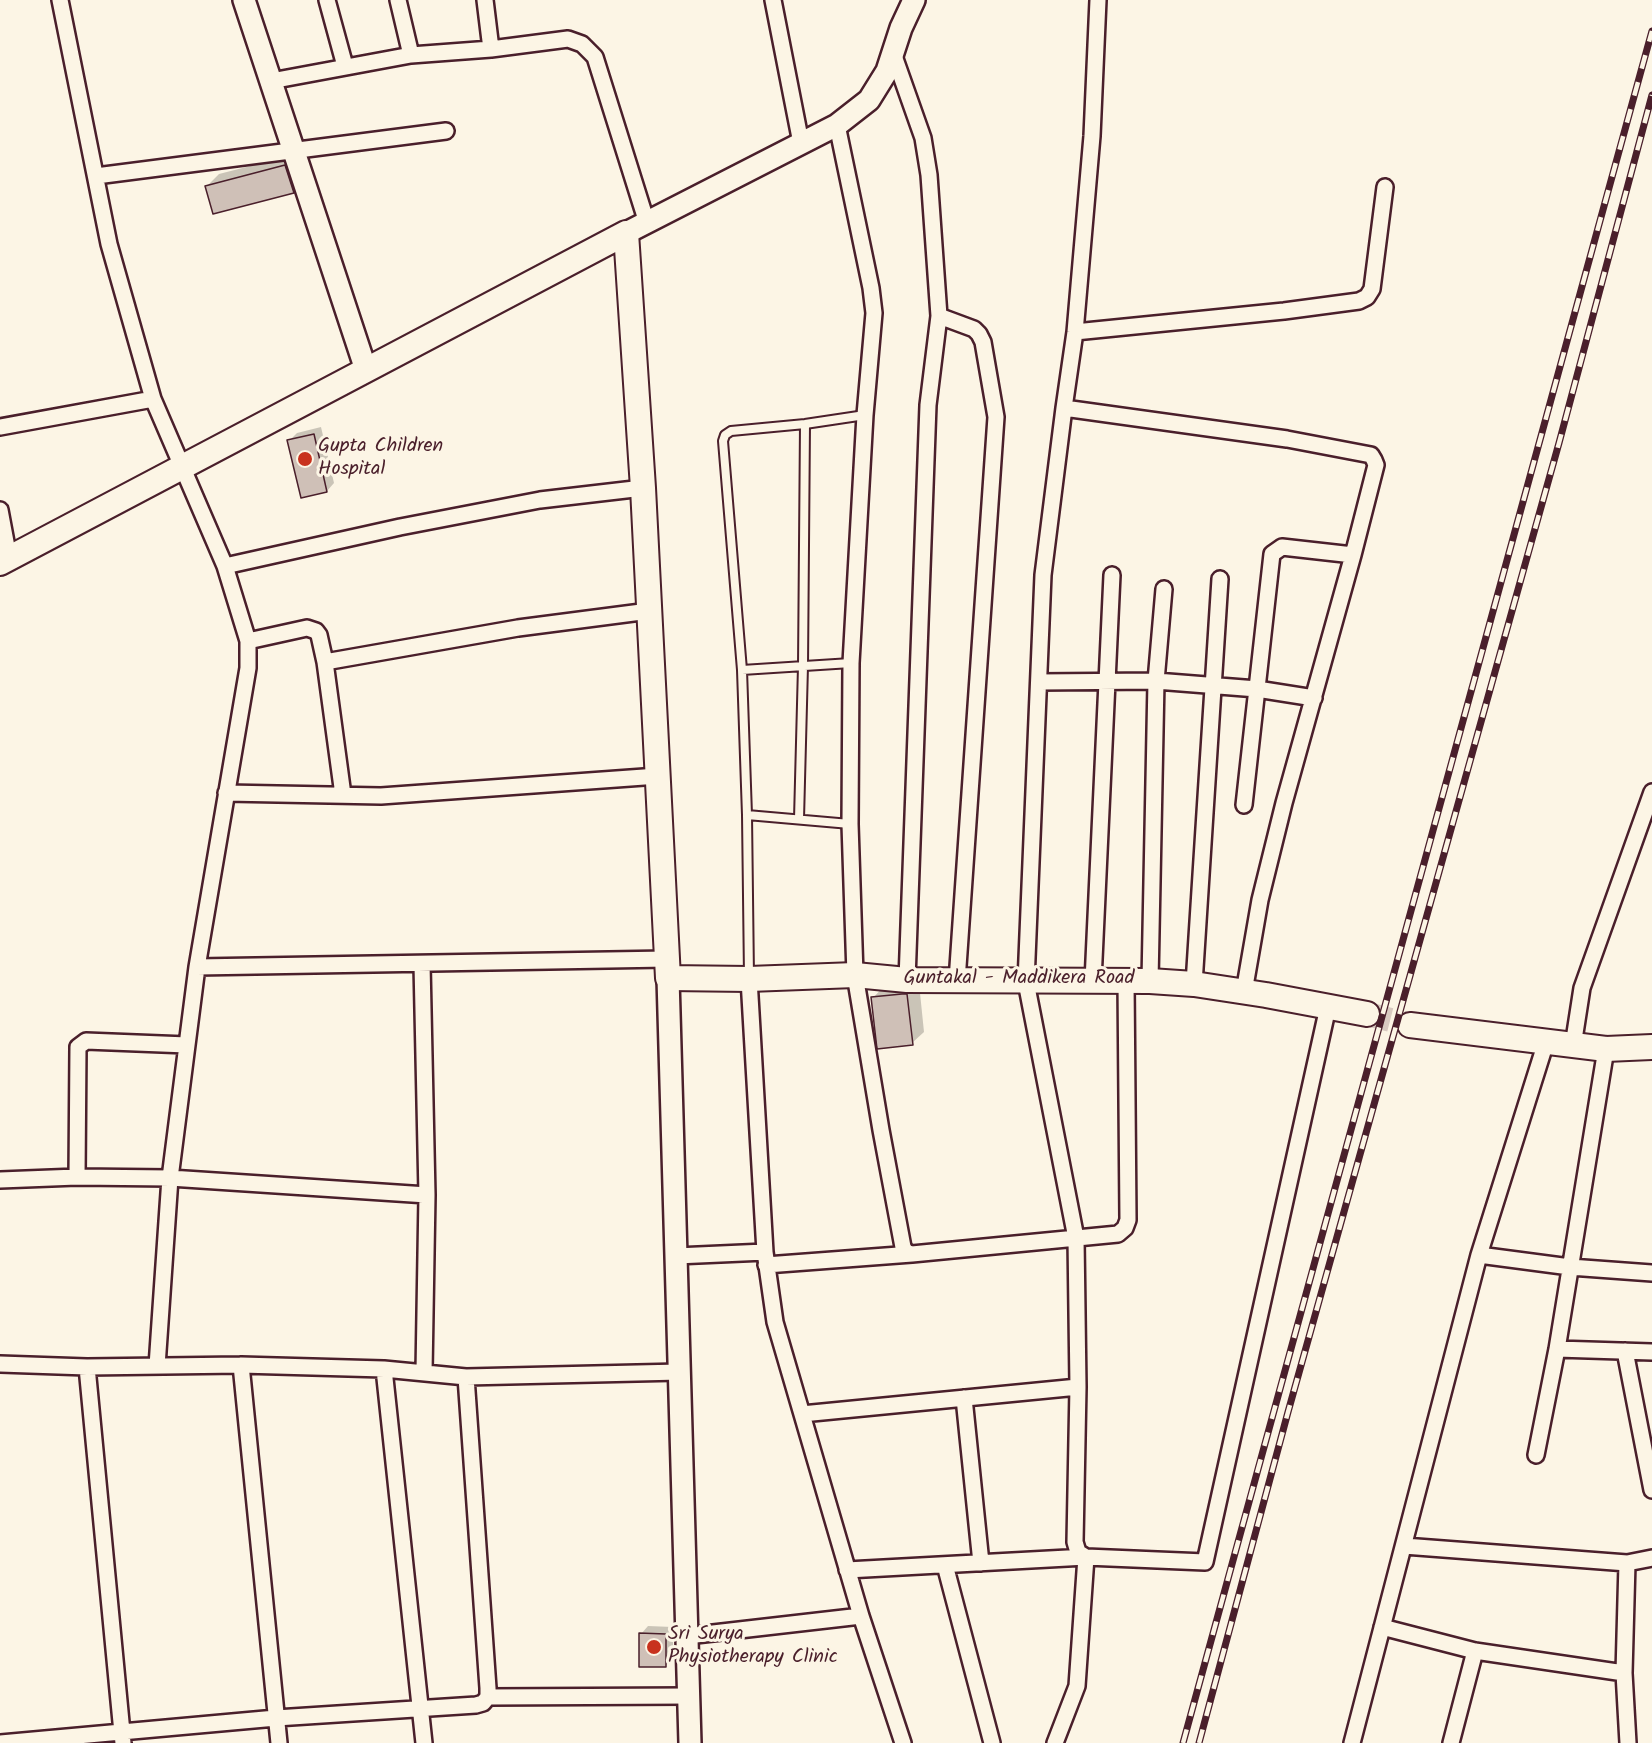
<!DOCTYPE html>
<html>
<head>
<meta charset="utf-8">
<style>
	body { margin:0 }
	canvas { display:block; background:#fcf5e5 }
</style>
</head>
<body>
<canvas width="1652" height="1743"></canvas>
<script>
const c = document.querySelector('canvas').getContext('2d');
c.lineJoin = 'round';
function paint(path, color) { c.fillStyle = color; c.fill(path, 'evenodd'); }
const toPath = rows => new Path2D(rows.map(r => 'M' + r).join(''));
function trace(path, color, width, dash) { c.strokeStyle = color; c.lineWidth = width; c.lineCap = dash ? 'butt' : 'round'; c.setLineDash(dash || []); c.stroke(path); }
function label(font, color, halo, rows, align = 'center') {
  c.font = font + ' Kalam,sans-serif'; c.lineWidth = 6; c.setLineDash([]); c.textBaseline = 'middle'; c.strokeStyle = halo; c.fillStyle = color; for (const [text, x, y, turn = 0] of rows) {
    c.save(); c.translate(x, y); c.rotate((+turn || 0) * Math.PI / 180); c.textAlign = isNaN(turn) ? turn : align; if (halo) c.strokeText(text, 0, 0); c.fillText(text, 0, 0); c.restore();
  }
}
paint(toPath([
	[297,154,305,180,293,192,207,186,219,174],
	[321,427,334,483,327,491,289,441,297,433],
	[919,983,924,1032,912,1043,873,998,884,986],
	[648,1626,673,1627,673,1658,665,1666,641,1634]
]), '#0003');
const building = toPath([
	[285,165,294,193,213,214,205,186,285,165],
	[314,434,327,492,301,498,287,440,314,434],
	[902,994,907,994,913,1045,877,1049,871,997,902,994],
	[639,1633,666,1634,666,1667,639,1667,639,1633]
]);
paint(building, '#cfc0b7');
trace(building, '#4a1f2b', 1.5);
trace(toPath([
	[1367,1014,1410,1025]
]), '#d8cac0', 24, [24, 12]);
const lane = toPath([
	[742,670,851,663],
	[747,815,850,824],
	[799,819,803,666,805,424],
	[749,977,747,815,742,670,723,441,725,435,731,431,805,424,865,415]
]);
const street = toPath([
	[60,0,109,244,153,399,225,566,248,641,248,668,197,967,170,1178,157,1366],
	[327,0,345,66],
	[398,0,411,55],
	[485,0,491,49],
	[773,0,801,143],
	[1098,0,1092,136,1075,332,1064,408,1043,575,1026,982,1076,1238,1078,1387,1075,1542,1078,1552,1086,1557,1205,1562,1328,1007],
	[893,53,923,138,929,175,939,316,928,405,907,980],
	[271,81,411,55,491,49,568,39,582,44,595,57,647,223],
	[837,125,871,288,874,313,865,415,851,663,850,824,855,975,881,1130,903,1247,906,1252,912,1254,1118,1234,1125,1228,1128,1220,1126,981],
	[96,176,446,131],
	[939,316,974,329,979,334,983,342,996,417,957,981],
	[1075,332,1284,311,1359,301,1367,297,1372,289,1385,187],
	[1064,408,1287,439,1371,455,1374,460,1376,465,1353,555,1284,803,1260,900,1244,992],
	[0,427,153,399],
	[0,510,9,558],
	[225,566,400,527,540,500,643,488],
	[248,641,307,628,316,631,319,635,325,662,343,795],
	[325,662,518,628,649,611],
	[1039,682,1156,681,1257,689,1314,698],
	[226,793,381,796,658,776],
	[1244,805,1272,554,1282,547,1353,555],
	[422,964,427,1195,424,1372],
	[197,967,667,959],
	[749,979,765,1252,775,1322,861,1616,903,1743],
	[1093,981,1112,575],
	[1150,981,1156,681,1164,589],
	[1194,984,1220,579],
	[1573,1046,1582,988,1652,792],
	[77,1177,78,1047,86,1041,187,1045],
	[0,1180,77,1177,170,1178,427,1195],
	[1479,1255,1570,1267,1652,1273],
	[676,1256,765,1252],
	[766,1265,912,1254],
	[1557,1349,1652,1352],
	[1625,1351,1652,1490],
	[0,1364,87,1367,241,1365,384,1369,466,1377,680,1372],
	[241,1365,279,1743],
	[87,1367,123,1743],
	[384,1369,424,1743],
	[964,1398,981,1563],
	[802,1414,1078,1387],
	[1536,1455,1557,1349,1606,1049],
	[1404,1546,1627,1563],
	[945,1565,992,1743],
	[847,1570,1086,1557,1077,1686,1055,1743],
	[1382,1627,1475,1651,1624,1673],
	[687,1636,861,1616],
	[488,1697,689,1696],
	[0,1743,276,1718,476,1705,483,1703,488,1697,488,1688,466,1377],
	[1352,1743,1479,1255,1546,1042],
	[1451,1743,1475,1651],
	[1628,1743,1624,1673,1627,1563,1652,1558]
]);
const secondary = toPath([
	[244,0,366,370],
	[626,233,837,125,869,100,887,71,901,28,914,0],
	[668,978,690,1743]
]);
const primary = toPath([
	[0,563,626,233,643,488,668,978,749,979,855,975,907,980,1150,981,1194,984,1266,995,1367,1014],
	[1410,1025,1606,1049,1652,1047]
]);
trace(lane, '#4a1f2b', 12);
trace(street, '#4a1f2b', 20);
trace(secondary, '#4a1f2b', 26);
trace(primary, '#4a1f2b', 28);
trace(lane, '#fcf5e5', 8);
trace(street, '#fcf5e5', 15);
trace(secondary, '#fcf5e5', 21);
trace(primary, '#fcf5e5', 24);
const rail = toPath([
	[1183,1743,1652,31],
	[1199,1743,1288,1412,1559,443,1652,95]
]);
trace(rail, '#4a1f2b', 7);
trace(rail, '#fcf5e5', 4.5, [14]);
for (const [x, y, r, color] of [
	[305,459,8,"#c8321e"],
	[654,1647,8,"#c8321e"]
]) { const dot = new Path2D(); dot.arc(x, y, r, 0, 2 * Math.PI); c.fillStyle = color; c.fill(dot); trace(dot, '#fcf5e5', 2); }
label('20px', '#4a1f2b', '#fcf5e5', [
	["Gupta Children",318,448],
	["Hospital",318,471],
	["Sri Surya",668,1636],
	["Physiotherapy Clinic",668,1659]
], 'left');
label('20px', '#4a1f2b', '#fcf5e5', [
	["Guntakal - Maddikera Road",1019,980]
]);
</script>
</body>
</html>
